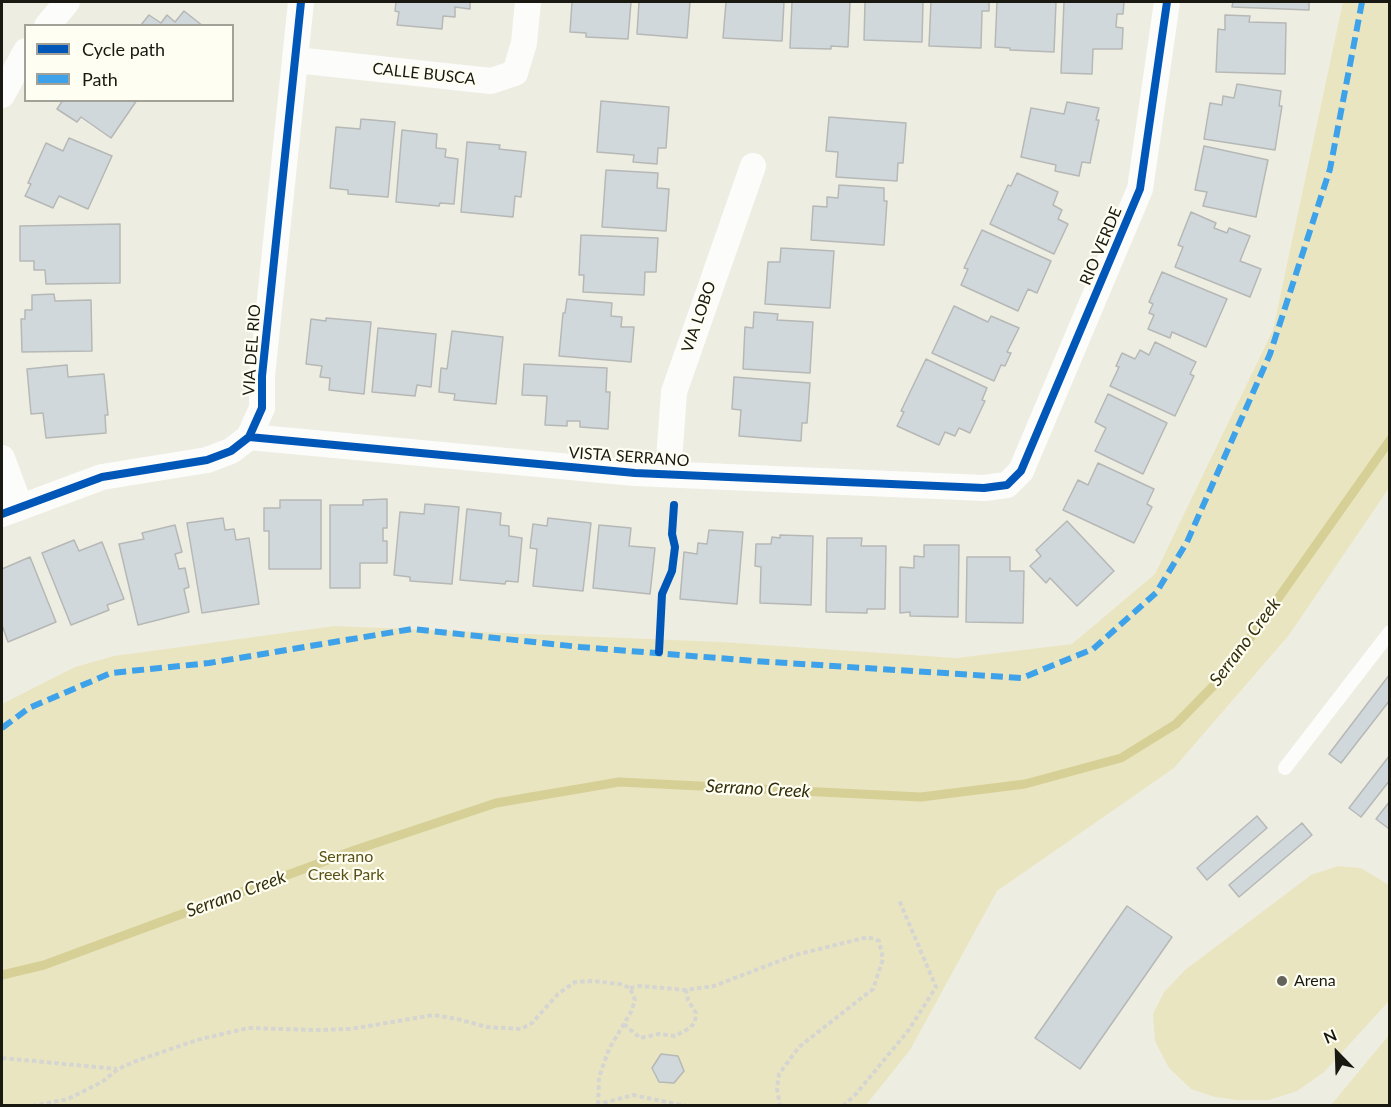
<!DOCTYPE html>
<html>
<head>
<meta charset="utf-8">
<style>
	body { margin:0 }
	#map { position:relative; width:1391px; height:1107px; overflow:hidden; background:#eeede2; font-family:Lato,sans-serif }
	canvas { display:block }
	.frame { position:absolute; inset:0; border:3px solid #191811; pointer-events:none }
	.legend { position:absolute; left:24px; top:24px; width:210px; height:78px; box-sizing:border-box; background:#fffef2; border:2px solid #a3a298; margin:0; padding:8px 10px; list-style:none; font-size:18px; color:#191811 }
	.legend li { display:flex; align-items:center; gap:12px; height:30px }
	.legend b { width:30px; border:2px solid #a3a298 }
	.north { position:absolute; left:1307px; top:1023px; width:60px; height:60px; -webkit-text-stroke:4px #fffef2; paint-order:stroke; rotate:337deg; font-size:16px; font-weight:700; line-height:24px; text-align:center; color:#191811 }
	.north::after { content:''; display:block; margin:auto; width:21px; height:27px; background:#191811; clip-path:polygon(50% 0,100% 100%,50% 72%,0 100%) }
</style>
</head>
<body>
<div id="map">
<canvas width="1391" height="1107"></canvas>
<div class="frame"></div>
<ul class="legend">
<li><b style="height:8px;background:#0057b8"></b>Cycle path</li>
<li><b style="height:8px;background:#3da2ea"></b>Path</li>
</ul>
<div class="north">N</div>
</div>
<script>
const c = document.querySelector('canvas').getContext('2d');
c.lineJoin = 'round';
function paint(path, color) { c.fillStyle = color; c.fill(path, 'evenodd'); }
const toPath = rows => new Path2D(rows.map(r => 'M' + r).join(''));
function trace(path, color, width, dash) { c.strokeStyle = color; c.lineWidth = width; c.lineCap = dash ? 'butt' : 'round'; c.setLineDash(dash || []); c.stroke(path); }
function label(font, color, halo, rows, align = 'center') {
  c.font = font + ' Lato,sans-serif'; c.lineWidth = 4.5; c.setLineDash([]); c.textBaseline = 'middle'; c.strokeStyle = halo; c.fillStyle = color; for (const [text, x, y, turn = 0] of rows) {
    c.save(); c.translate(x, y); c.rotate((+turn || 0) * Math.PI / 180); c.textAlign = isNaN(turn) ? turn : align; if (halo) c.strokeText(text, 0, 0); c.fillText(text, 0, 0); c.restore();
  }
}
paint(toPath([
	[1343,2,1389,2,1389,488,1289,635,1174,768,997,891,910,1050,866,1105,2,1106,2,704,75,667,114,656,335,626,721,642,956,658,1072,644,1155,574,1273,330],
	[1338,866,1361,868,1389,885,1389,1001,1324,1072,1297,1091,1269,1100,1237,1100,1215,1097,1191,1089,1169,1068,1155,1041,1153,1014,1164,992,1185,970,1311,875],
	[1389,1035,1389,1105,1331,1105]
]), '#eae5c1');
trace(toPath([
	[2,975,44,965,355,850,496,803,619,782,921,797,1025,784,1121,758,1176,724,1224,675,1390,440]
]), '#d7d096', 9);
const building = toPath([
	[396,2,470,2,470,9,455,7,455,17,443,16,442,29,397,25,399,12,395,11,396,2],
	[572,2,631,2,628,39,586,37,586,33,570,32,572,2],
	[639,2,690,2,687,38,637,34,639,2],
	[726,2,784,2,782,41,723,38,726,2],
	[792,2,850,2,848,47,831,46,831,49,790,48,792,2],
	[865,2,923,2,922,42,864,40,865,2],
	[931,2,989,2,989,11,982,11,981,48,929,46,931,2],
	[997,2,1056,2,1054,52,1010,50,1010,48,995,47,997,2],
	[1064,2,1124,2,1123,14,1117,14,1116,27,1123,28,1122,49,1093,49,1092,74,1061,73,1064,2],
	[1233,2,1309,2,1309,10,1232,7,1233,2],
	[184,11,203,26,141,25,149,15,161,23,167,15,175,22,184,11],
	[1225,15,1250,16,1249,22,1286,23,1285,74,1216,72,1218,29,1225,30,1225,15],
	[1237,84,1281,91,1279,106,1282,106,1275,150,1204,139,1210,103,1222,105,1223,96,1234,98,1237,84],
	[63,100,137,100,111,138,81,117,77,122,57,109,63,100],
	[601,101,669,107,666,148,658,148,657,164,633,162,634,155,597,152,601,101],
	[1067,102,1099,108,1096,120,1099,120,1090,163,1082,162,1079,176,1055,171,1056,165,1021,157,1031,108,1064,114,1067,102],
	[829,117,906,123,903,163,898,163,897,181,836,177,838,152,826,151,829,117],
	[361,119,395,122,388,197,348,194,348,190,330,188,336,127,360,129,361,119],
	[402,130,437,134,436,148,446,149,445,157,458,159,454,204,440,203,439,206,396,202,402,130],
	[69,138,112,156,88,209,59,196,53,208,25,196,31,184,28,183,46,143,63,151,69,138],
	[467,142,500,145,499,149,526,152,521,197,515,196,513,217,461,212,467,142],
	[1204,146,1268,160,1256,217,1203,206,1207,192,1195,190,1204,146],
	[606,170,658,173,657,188,669,189,666,231,602,227,606,170],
	[1017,173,1058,192,1053,205,1062,210,1058,219,1068,224,1054,254,990,224,1008,185,1011,186,1017,173],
	[839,185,884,188,884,201,887,201,884,245,811,240,813,206,827,207,827,197,838,198,839,185],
	[1191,212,1216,223,1214,228,1227,233,1229,228,1250,236,1240,261,1261,269,1250,297,1175,267,1183,247,1178,245,1191,212],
	[120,224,120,283,46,284,45,270,34,270,34,261,20,261,20,226,120,224],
	[982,230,1051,261,1037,293,1028,289,1018,311,961,285,968,269,964,268,982,230],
	[581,235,658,238,656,272,645,272,644,295,583,292,584,275,579,275,581,235],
	[781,248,834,251,830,308,765,304,768,262,780,262,781,248],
	[1162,272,1227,299,1206,347,1172,332,1170,338,1148,329,1154,315,1149,313,1153,304,1149,302,1162,272],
	[54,294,55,301,91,300,92,351,22,352,21,319,25,319,25,310,32,310,32,295,54,294],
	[567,299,612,303,611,316,622,317,621,327,634,327,631,362,559,356,563,313,565,313,567,299],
	[954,306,988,322,991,316,1019,328,1007,352,1011,353,1005,366,1001,365,994,381,932,353,954,306],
	[754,312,778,314,777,320,813,322,810,373,743,369,745,327,753,328,754,312],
	[326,318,371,322,364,394,329,390,330,378,320,377,322,366,306,364,311,319,326,321,326,318],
	[378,328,436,334,431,387,417,385,415,396,372,392,378,328],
	[452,331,503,337,496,404,454,400,455,394,439,392,441,368,447,369,452,331],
	[1155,342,1196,362,1190,374,1194,376,1175,416,1110,386,1119,367,1116,366,1122,353,1135,359,1140,350,1149,355,1155,342],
	[926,359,987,388,982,400,985,401,970,433,959,428,955,436,945,432,939,445,897,426,904,412,901,411,926,359],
	[524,364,607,368,606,392,610,392,608,429,580,427,580,421,567,421,567,426,545,425,547,396,522,395,524,364],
	[67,365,68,377,104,374,108,415,105,415,106,433,46,438,43,413,31,414,27,369,67,365],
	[734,377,810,383,807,423,802,423,801,441,739,436,741,410,732,409,734,377],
	[1108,394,1167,423,1143,474,1095,451,1106,428,1095,422,1108,394],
	[1098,463,1154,489,1147,504,1152,507,1134,543,1063,510,1078,480,1088,485,1098,463],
	[387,499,387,528,383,528,383,541,387,541,387,563,360,563,360,588,330,588,330,505,363,505,363,500,387,499],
	[280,500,321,500,321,569,269,569,269,531,264,531,264,508,280,508,280,500],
	[425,504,459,507,452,584,410,581,410,577,394,575,400,512,424,514,425,504],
	[467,509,501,513,500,525,509,526,509,536,522,538,518,582,506,581,505,584,460,580,467,509],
	[223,518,225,530,234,529,236,540,249,538,259,604,202,613,187,523,223,518],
	[548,518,591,523,583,591,533,586,537,549,530,548,533,524,547,526,548,518],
	[1067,521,1114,571,1077,606,1050,578,1046,583,1030,566,1041,556,1036,550,1067,521],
	[175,525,182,552,175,554,179,569,185,568,189,587,184,589,189,612,138,625,119,544,144,539,142,533,175,525],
	[599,525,631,528,629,546,655,548,650,594,593,588,599,525],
	[709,530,743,532,737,604,680,599,684,552,697,554,698,543,707,544,709,530],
	[780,535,813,536,811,605,760,603,761,567,755,566,756,544,771,544,772,537,780,538,780,535],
	[827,538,862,538,861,546,886,546,885,609,867,609,867,613,826,612,827,538],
	[74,540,79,551,102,542,124,599,107,605,109,610,71,625,42,553,74,540],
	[924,545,959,545,958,617,910,616,910,612,900,613,900,567,914,568,914,556,924,557,924,545],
	[30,557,56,622,8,642,2,625,2,569,30,557],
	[967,557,1010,557,1010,571,1024,571,1023,623,966,622,967,557],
	[1390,674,1390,700,1341,763,1329,754,1390,674],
	[1390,755,1390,780,1361,817,1349,808,1390,755],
	[1390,801,1390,826,1388,828,1376,819,1390,801],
	[1257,816,1267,828,1207,880,1197,868,1257,816],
	[1302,823,1312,835,1239,897,1229,885,1302,823],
	[1127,906,1172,937,1080,1069,1035,1038,1127,906],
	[661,1054,678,1056,684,1071,674,1083,659,1082,652,1068,661,1054]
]);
paint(building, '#d0d8dc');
trace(building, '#b6b8b6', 1.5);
trace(toPath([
	[630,988,640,986,686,990,714,986,795,955,868,937,879,941,883,959,873,989,799,1047,779,1074,777,1088,780,1106],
	[624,1024,640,1038,659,1034,675,1036,690,1028,695,1022,696,1013,688,1000,686,990],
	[2,1058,117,1069],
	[596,1105,633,1095,686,1106],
	[32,1106,68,1099,102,1082,118,1069,136,1061,197,1040,248,1028,315,1030,350,1029,433,1015,457,1019,487,1027,521,1029,532,1023,558,994,575,982,592,981,620,984,630,988,635,1000,631,1012,609,1049,599,1077,598,1105],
	[843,1106,856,1094,908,1031,936,987,899,900]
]), '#d5d5d2', 4, [4.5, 3]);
trace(toPath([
	[1285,768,1390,632]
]), '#fcfcfb', 14);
trace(toPath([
	[47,26,67,2],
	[296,60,491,81,515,73,524,43,528,2],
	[2,95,26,51],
	[249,437,635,473,984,488,1007,485,1021,471,1140,189,1167,2],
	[2,458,20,507],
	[668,474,674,392,753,166],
	[2,514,102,477,207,460,231,451,249,437,262,408,262,376,301,2]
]), '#fcfcfb', 26);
trace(toPath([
	[2,728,29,708,111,673,209,663,412,629,580,647,755,661,1022,678,1093,649,1156,593,1187,542,1270,354,1330,169,1362,2]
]), '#3da2ea', 6, [12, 6]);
trace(toPath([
	[249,437,635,473,984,488,1007,485,1021,471,1140,189,1167,2],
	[2,514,102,477,207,460,231,451,249,437,262,408,262,376,301,2],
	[659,652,662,594,672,571,675,547,672,534,674,505]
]), '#0057b8', 8);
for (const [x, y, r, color] of [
	[1282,981,6,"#64635a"]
]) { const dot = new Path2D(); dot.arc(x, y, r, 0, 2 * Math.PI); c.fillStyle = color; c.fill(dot); trace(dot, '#fffef2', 2); }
label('16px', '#191811', '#fffef2', [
	["CALLE BUSCA",424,74,6],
	["RIO VERDE",1101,246,-67],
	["VIA LOBO",699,317,-71],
	["VIA DEL RIO",252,350,-86],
	["VISTA SERRANO",629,457,4]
]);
label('16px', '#595217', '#fffef2', [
	["Serrano",346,857],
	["Creek Park",346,875]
]);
label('16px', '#191811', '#fffef2', [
	["Arena",1294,981]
], 'left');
label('italic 18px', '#322d0a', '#fffef2', [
	["Serrano Creek",1245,642,-53],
	["Serrano Creek",758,789,3],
	["Serrano Creek",236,894,-20]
]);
</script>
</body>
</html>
